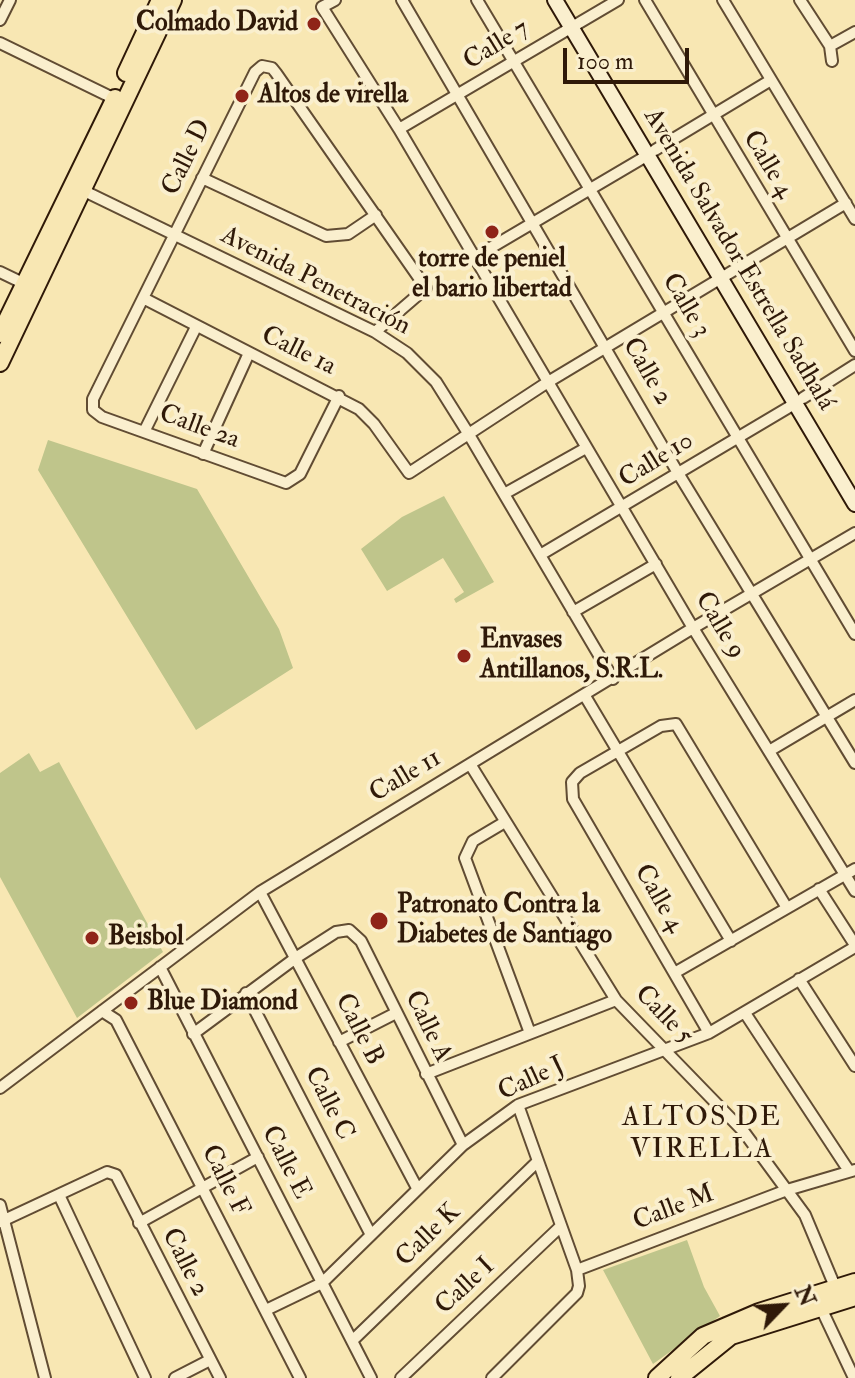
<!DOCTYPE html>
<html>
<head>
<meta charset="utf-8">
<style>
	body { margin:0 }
	#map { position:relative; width:855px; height:1378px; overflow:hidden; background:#f8e7b3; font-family:"IM FELL Double Pica",serif }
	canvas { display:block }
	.north { position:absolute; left:743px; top:1266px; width:80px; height:80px; -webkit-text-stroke:6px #faefce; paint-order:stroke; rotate:65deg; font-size:22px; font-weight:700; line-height:32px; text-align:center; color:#2f1908 }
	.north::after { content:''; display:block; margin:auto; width:28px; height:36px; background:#2f1908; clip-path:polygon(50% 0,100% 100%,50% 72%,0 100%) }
	.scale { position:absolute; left:563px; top:48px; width:126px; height:36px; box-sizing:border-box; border:4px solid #2f1908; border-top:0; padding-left:10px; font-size:24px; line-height:28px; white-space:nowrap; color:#2f1908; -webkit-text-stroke:6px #faefce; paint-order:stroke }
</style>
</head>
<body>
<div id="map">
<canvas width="855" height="1378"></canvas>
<div class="north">N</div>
<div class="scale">100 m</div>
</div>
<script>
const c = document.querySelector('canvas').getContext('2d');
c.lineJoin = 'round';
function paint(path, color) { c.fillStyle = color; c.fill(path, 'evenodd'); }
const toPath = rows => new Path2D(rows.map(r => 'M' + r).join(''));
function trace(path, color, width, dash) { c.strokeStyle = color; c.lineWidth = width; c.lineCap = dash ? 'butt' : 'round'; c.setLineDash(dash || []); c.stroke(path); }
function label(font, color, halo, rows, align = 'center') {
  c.font = font + ' "IM FELL Double Pica",serif'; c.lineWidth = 8; c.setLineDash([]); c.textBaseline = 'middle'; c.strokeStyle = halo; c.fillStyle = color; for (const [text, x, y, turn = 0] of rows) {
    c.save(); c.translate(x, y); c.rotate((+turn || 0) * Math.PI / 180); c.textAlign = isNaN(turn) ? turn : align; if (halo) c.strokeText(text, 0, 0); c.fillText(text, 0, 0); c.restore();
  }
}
paint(toPath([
	[48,440,197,489,279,629,293,668,196,730,38,470],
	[444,496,494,582,456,603,454,599,464,592,443,558,387,591,361,549,402,517],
	[29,753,40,772,59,762,163,952,77,1018,0,877,0,773],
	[687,1240,704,1287,720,1316,653,1364,603,1270]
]), '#bfc58b');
const minor = toPath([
	[402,0,678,473,855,763],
	[477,0,855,634],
	[645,0,855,351],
	[723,0,855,219],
	[800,0,830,46,832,61],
	[322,7,399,129,693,628,855,891],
	[322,7,335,0],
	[0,20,10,0],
	[0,43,117,100],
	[830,46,855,32],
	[399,129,618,0],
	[655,150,771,80],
	[202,178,326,236,348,234,376,215],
	[78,188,375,332,407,353,436,382,468,433,613,679],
	[475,257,648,155],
	[0,272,27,285],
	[145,299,359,409,374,424,409,473,548,382,846,203],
	[339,396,300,474,286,483,102,417,93,410,93,399,255,72,262,66,272,68,276,73,426,288,375,332],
	[803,398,855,365],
	[144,432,196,327],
	[203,454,249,353],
	[504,494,586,448],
	[540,555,796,403],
	[573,612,656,564],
	[585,696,731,941],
	[769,751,855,700],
	[470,764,616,1000,744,1132,805,1215,836,1289],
	[505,822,473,841,465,858,530,1033],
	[819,889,855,945],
	[260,892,417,1188],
	[160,967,371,1378],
	[676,972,855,869],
	[799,979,855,1066],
	[246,993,371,1235],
	[102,1011,116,1020,300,1378],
	[745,1013,849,1171],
	[709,1033,573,799,572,782,580,773,661,726,676,724,787,908],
	[193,1034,297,957,336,932,349,930,361,941,463,1145],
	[339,1042,396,1013],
	[426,1074,616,1000],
	[0,1088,260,892,693,628,855,533],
	[59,1195,145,1378],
	[0,1205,45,1378],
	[0,1222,107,1172,116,1175,220,1378],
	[139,1223,258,1157],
	[577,1270,787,1190,855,1170],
	[823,1303,820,1306,854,1378],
	[266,1310,322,1283,463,1145,518,1105,709,1033,855,947],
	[352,1341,537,1162],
	[175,1378,210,1360],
	[401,1378,560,1227],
	[492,1378,577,1293,579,1286,577,1270,518,1105]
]);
const secondary = toPath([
	[555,0,855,504]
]);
const primary = toPath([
	[126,73,160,0],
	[0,334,115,98],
	[0,363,173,0],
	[657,1378,703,1336,759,1312,855,1282],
	[679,1378,731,1336,855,1297]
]);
trace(minor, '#614c33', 14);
trace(secondary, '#2f1908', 18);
trace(primary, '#2f1908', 20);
trace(minor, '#faefce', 10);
trace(secondary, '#faefce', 14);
trace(primary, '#f8e7b3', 16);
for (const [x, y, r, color] of [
	[314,24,8,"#8f2418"],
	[242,96,8,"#8f2418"],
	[492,232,8,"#8f2418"],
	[464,656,8,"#8f2418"],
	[379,921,10,"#8f2418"],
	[92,938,8,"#8f2418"],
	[131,1003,8,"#8f2418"]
]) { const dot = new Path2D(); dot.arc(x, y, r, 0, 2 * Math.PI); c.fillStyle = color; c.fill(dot); trace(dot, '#faefce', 3); }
label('bold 26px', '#2f1908', '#faefce', [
	["Colmado David",298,24,"right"],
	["Altos de virella",258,96],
	["torre de peniel",492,260,"center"],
	["el bario libertad",492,290,"center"],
	["Envases",480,641],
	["Antillanos, S.R.L.",480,671],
	["Patronato Contra la",397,906],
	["Diabetes de Santiago",397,936],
	["Beisbol",108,938],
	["Blue Diamond",147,1003]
], 'left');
label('26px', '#2f1908', '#faefce', [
	["Calle 7",497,46,-32],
	["Calle D",188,158,-64],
	["Calle 4",767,165,59],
	["Avenida Salvador Estrella Sadhalá",738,260,59],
	["Avenida Penetración",315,282,27],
	["Calle 3",685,306,59],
	["Calle 1a",298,352,26],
	["Calle 2",646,372,60],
	["Calle 2a",199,428,20],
	["Calle 10",657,461,-32],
	["Calle 9",719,626,59],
	["Calle 11",406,777,-31],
	["Calle 4",658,899,60],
	["Calle 5",663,1016,46],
	["Calle A",427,1027,64],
	["Calle B",358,1030,63],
	["Calle J",532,1080,-25],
	["Calle C",328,1104,63],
	["Calle E",285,1163,63],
	["Calle F",224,1181,63],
	["Calle M",674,1209,-21],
	["Calle K",429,1236,-44],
	["Calle 2",184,1263,63],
	["Calle I",466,1287,-43]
]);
c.letterSpacing = '2px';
label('28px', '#2f1908', '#faefce', [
	["ALTOS DE",702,1119],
	["VIRELLA",702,1151]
]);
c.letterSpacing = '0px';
</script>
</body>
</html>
